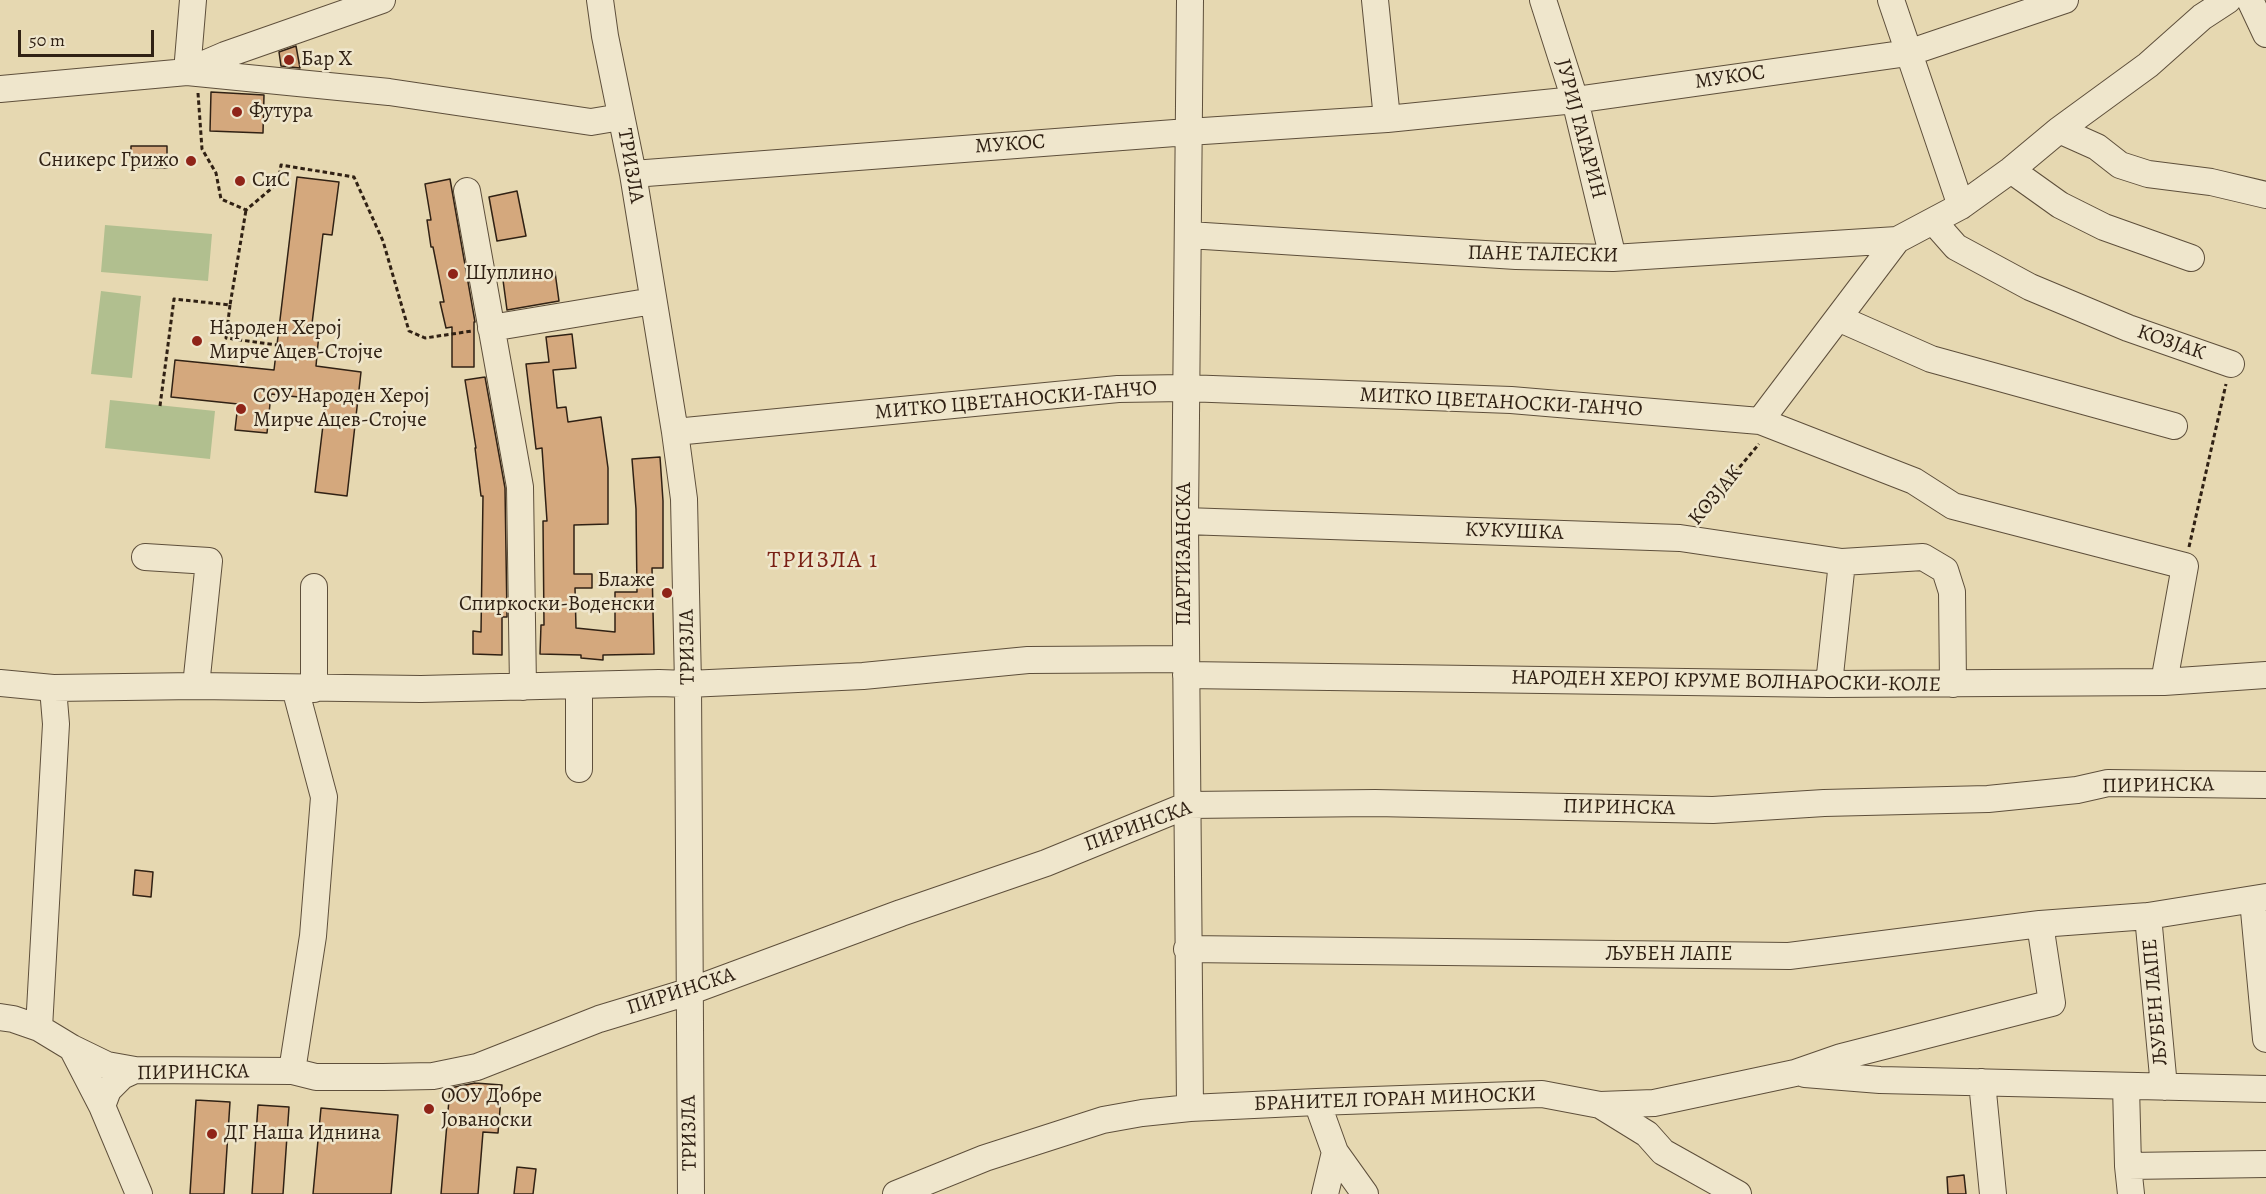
<!DOCTYPE html>
<html>
<head>
<meta charset="utf-8">
<style>
	body { margin:0 }
	#map { position:relative; width:2266px; height:1194px; overflow:hidden; background:#e6d8b1; font-family:Alegreya,serif }
	canvas { display:block }
	.scale { position:absolute; left:18px; top:30px; width:136px; height:27px; box-sizing:border-box; border:3px solid #302114; border-top:0; padding-left:8px; font-size:18px; line-height:21px; white-space:nowrap; color:#302114; -webkit-text-stroke:4px #efe6cc; paint-order:stroke }
</style>
</head>
<body>
<div id="map">
<canvas width="2266" height="1194"></canvas>
<div class="scale">50 m</div>
</div>
<script>
const c = document.querySelector('canvas').getContext('2d');
c.lineJoin = 'round';
function paint(path, color) { c.fillStyle = color; c.fill(path, 'evenodd'); }
const toPath = rows => new Path2D(rows.map(r => 'M' + r).join(''));
function trace(path, color, width, dash) { c.strokeStyle = color; c.lineWidth = width; c.lineCap = dash ? 'butt' : 'round'; c.setLineDash(dash || []); c.stroke(path); }
function label(font, color, halo, rows, align = 'center') {
  c.font = font + ' Alegreya,serif'; c.lineWidth = 5; c.setLineDash([]); c.textBaseline = 'middle'; c.strokeStyle = halo; c.fillStyle = color; for (const [text, x, y, turn = 0] of rows) {
    c.save(); c.translate(x, y); c.rotate((+turn || 0) * Math.PI / 180); c.textAlign = isNaN(turn) ? turn : align; if (halo) c.strokeText(text, 0, 0); c.fillText(text, 0, 0); c.restore();
  }
}
paint(toPath([
	[105,225,212,234,208,281,101,272],
	[101,291,141,296,132,378,91,374],
	[110,400,215,411,210,459,105,448]
]), '#b1bf8f');
const building = toPath([
	[296,46,300,68,281,66,279,52,296,46],
	[211,92,264,95,263,133,210,131,211,92],
	[131,146,167,146,167,168,131,167,131,146],
	[297,177,339,182,332,235,323,234,311,332,319,333,316,366,361,372,347,496,315,492,326,400,271,394,267,433,235,430,238,404,171,397,175,360,274,370,297,177],
	[450,179,475,322,474,322,474,367,452,367,452,327,446,328,440,302,444,302,433,247,431,247,427,220,431,220,425,184,450,179],
	[517,191,526,236,497,241,489,197,517,191],
	[555,272,559,301,507,310,503,280,555,272],
	[572,334,576,368,553,370,557,408,566,407,568,422,601,417,608,468,608,524,574,525,574,574,592,574,592,588,575,588,576,628,615,632,615,592,637,592,636,509,632,459,660,457,663,501,663,568,652,568,654,654,603,655,603,660,581,658,581,655,540,654,541,625,544,625,543,521,547,521,542,448,536,449,526,364,549,362,546,337,572,334],
	[485,377,505,488,507,617,502,617,502,655,473,654,473,631,481,632,483,496,481,496,475,448,476,448,465,380,485,377],
	[135,870,153,872,151,897,133,895,135,870],
	[475,1083,502,1085,498,1133,483,1132,478,1194,441,1194,450,1088,475,1083],
	[196,1100,230,1102,224,1194,190,1194,196,1100],
	[258,1105,289,1107,283,1194,252,1194,258,1105],
	[321,1108,398,1115,391,1194,313,1194,321,1108],
	[517,1167,536,1169,533,1194,514,1194,517,1167],
	[1964,1175,1966,1194,1948,1194,1947,1177,1964,1175]
]);
paint(building, '#d4a87d');
trace(building, '#302114', 1.5);
const minor = toPath([
	[600,0,605,36,633,174,675,432,684,499,688,684,691,1194],
	[1375,0,1387,119],
	[1543,0,1575,100,1613,258],
	[1891,0,1961,206],
	[2250,0,2266,34],
	[190,70,225,55,382,0],
	[187,72,193,0],
	[0,89,187,72,389,92,591,122,621,117],
	[2059,130,2097,147,2120,165,2148,174,2211,182,2266,195],
	[2011,170,2060,205,2104,227,2191,258],
	[633,174,1188,132,1387,119,1575,100,1908,53,2065,0],
	[467,191,520,487,523,687],
	[1933,221,1956,247,2030,287,2128,328,2231,364],
	[1189,235,1516,256,1613,258,1897,240],
	[1838,318,1931,359,2174,426],
	[491,328,653,301],
	[1760,421,1897,240,1961,206,2011,170,2059,130,2148,65,2202,17,2228,0],
	[675,432,1118,389,1185,388,1511,400,1760,421,1914,481,1953,506,2185,566,2164,682],
	[1185,521,1680,538,1842,562,1923,557,1945,570,1952,592,1953,684],
	[145,557,209,561,196,686],
	[1186,675,1829,684,2164,682,2266,675],
	[0,683,53,688,196,686,421,689,659,683,688,684,863,676,1028,660,1186,659],
	[1829,684,1842,562],
	[314,689,314,587],
	[579,769,579,685],
	[2253,900,2266,1039],
	[2148,916,2164,1087],
	[1187,949,1789,956,2040,924,2148,916,2266,897],
	[0,1017,13,1019,39,1028,72,1048,107,1065,135,1070],
	[39,1028,56,724,53,688],
	[72,1048,102,1106,139,1194],
	[292,1071,313,936,324,797,295,688],
	[1805,1074,1880,1080,2266,1089],
	[1982,1082,1993,1194],
	[2126,1086,2128,1166,2131,1194],
	[1317,1102,1335,1152,1365,1194],
	[1600,1105,1647,1134,1663,1152,1738,1194],
	[102,1106,108,1090,122,1076,135,1070,292,1071,316,1077,383,1077,433,1076,477,1067,599,1019,688,992,901,913,1046,863,1188,805,1375,803,1713,810,1824,803,1988,799,2077,790,2108,783,2266,785],
	[1190,1108,1185,521,1190,0],
	[2128,1166,2266,1164],
	[896,1194,985,1158,1103,1120,1142,1113,1190,1108,1317,1102,1542,1094,1600,1105,1654,1103,1795,1073,1841,1057,2052,1003,2040,924],
	[1325,1194,1335,1152]
]);
trace(minor, '#5e4f3b', 28);
trace(toPath([
	[198,93,202,149,216,173,221,199,246,210,278,183,281,165,354,177,383,241,409,331,425,338,472,331],
	[230,305,226,338,277,345],
	[160,406,174,299,230,305,246,210],
	[1696,519,1759,444],
	[2189,547,2226,384]
]), '#302114', 3, [4.5, 3]);
trace(minor, '#efe6cc', 26);
for (const [x, y, r, color] of [
	[289,60,6,"#8f2418"],
	[237,112,6,"#8f2418"],
	[191,161,6,"#8f2418"],
	[240,181,6,"#8f2418"],
	[453,274,6,"#8f2418"],
	[197,341,6,"#8f2418"],
	[241,409,6,"#8f2418"],
	[667,593,6,"#8f2418"],
	[429,1109,6,"#8f2418"],
	[212,1134,6,"#8f2418"]
]) { const dot = new Path2D(); dot.arc(x, y, r, 0, 2 * Math.PI); c.fillStyle = color; c.fill(dot); trace(dot, '#efe6cc', 2); }
label('21px', '#302114', '#efe6cc', [
	["Бар Х",301,60],
	["Футура",249,112],
	["Сникерс Грижо",179,161,"right"],
	["СиС",252,181],
	["Шуплино",465,274],
	["Народен Херој",209,329],
	["Мирче Ацев-Стојче",209,353],
	["СОУ Народен Херој",253,397],
	["Мирче Ацев-Стојче",253,421],
	["Блаже",655,581,"right"],
	["Спиркоски-Воденски",655,605,"right"],
	["ООУ Добре",441,1097],
	["Јованоски",441,1121],
	["ДГ Наша Иднина",224,1134]
], 'left');
label('21px', '#302114', '#efe6cc', [
	["МУКОС",1730,78,-8],
	["ЈУРИЈ ГАГАРИН",1580,129,75],
	["МУКОС",1010,145,-4],
	["ТРИЗЛА",630,166,80],
	["ПАНЕ ТАЛЕСКИ",1543,255,1],
	["КОЗЈАК",2171,343,19],
	["МИТКО ЦВЕТАНОСКИ-ГАНЧО",1016,401,-5],
	["МИТКО ЦВЕТАНОСКИ-ГАНЧО",1501,403,3],
	["КОЗЈАК",1716,496,-50],
	["КУКУШКА",1514,532,2],
	["ПАРТИЗАНСКА",1185,554,-90],
	["ТРИЗЛА",688,647,-91],
	["НАРОДЕН ХЕРОЈ КРУМЕ ВОЛНАРОСКИ-КОЛЕ",1726,682,1],
	["ПИРИНСКА",2158,786,-1],
	["ПИРИНСКА",1619,808,1],
	["ПИРИНСКА",1138,827,-20],
	["ЉУБЕН ЛАПЕ",1669,955],
	["ПИРИНСКА",681,992,-18],
	["ЉУБЕН ЛАПЕ",2156,1002,-95],
	["ПИРИНСКА",193,1073,-1],
	["БРАНИТЕЛ ГОРАН МИНОСКИ",1395,1100,-2],
	["ТРИЗЛА",690,1133,-91]
]);
c.letterSpacing = '1.5px';
label('24px', '#7a1f14', '#efe6cc', [
	["ТРИЗЛА 1",823,561]
]);
c.letterSpacing = '0px';
</script>
</body>
</html>
